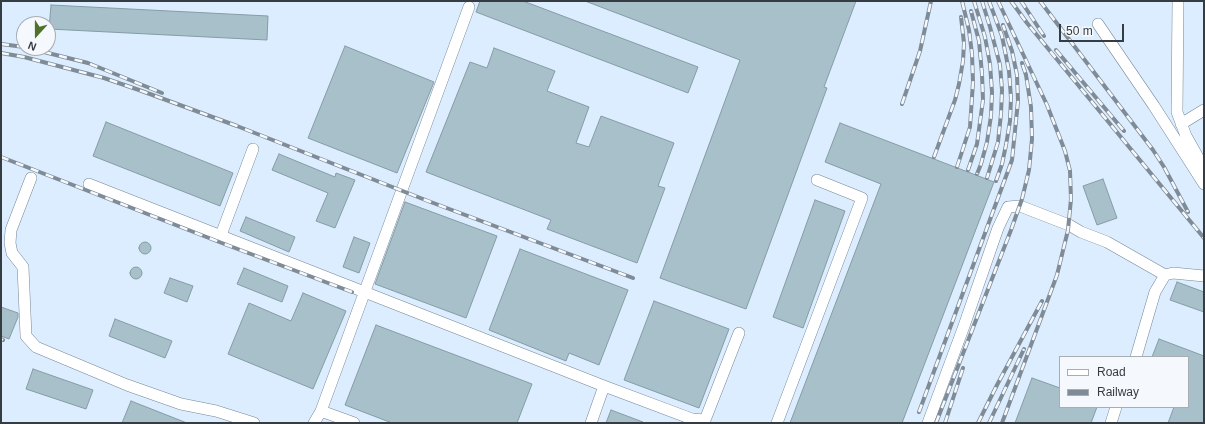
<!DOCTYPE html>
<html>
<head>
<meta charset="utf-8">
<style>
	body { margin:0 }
	#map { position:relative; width:1205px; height:424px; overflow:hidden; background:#dbedfe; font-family:Helvetica,sans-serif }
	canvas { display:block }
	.frame { position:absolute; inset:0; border:2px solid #353c42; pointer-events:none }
	.legend { position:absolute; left:1059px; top:356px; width:130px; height:52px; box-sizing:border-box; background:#f5f8fc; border:1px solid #a8adb2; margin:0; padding:5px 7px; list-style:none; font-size:12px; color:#353c42 }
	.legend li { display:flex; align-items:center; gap:8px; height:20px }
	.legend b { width:20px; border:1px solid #a8adb2 }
	.north { position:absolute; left:16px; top:16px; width:40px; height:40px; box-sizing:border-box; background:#f5f8fc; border:1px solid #a8adb2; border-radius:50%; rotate:201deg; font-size:11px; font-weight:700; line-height:16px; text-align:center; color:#353c42 }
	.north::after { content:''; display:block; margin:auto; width:14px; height:18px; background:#4f722a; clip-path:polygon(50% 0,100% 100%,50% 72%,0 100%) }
	.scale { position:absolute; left:1059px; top:24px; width:65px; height:18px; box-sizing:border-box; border:2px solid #353c42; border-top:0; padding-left:5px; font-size:12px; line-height:14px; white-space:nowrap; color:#353c42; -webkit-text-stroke:3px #f5f8fc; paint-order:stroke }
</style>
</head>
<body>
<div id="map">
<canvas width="1205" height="424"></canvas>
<div class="frame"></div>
<ul class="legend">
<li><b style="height:5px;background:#fff"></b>Road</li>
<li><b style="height:5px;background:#7f8b96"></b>Railway</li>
</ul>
<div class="north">N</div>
<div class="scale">50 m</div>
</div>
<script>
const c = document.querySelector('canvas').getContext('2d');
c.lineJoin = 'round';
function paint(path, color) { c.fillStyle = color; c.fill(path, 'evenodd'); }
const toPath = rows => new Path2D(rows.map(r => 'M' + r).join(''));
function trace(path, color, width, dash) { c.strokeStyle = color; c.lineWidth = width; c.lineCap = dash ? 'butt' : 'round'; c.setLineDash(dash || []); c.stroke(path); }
const building = toPath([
	[480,1,523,1,698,67,688,93,476,12,480,1],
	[585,1,856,1,824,87,827,88,746,309,660,278,740,60,585,1],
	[51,5,268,16,267,40,49,29,51,5],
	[345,46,434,82,397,173,308,138,345,46],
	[494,48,555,71,547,91,589,107,576,143,589,147,601,116,674,143,658,186,665,188,637,263,547,229,551,220,426,172,470,62,487,68,494,48],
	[106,122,233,173,220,206,93,156,106,122],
	[840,123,994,182,902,423,790,423,881,184,825,162,840,123],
	[279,154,335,177,336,173,355,180,335,228,316,221,328,193,272,170,279,154],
	[1103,179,1117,218,1097,225,1083,186,1103,179],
	[815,200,845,211,803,328,773,317,815,200],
	[405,202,497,236,466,318,375,284,405,202],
	[246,217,295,237,289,252,240,231,246,217],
	[354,237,370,243,359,273,343,267,354,237],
	'139 248a6 6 0 1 1 12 0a6 6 0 1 1-12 0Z',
	[520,249,628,290,599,365,569,353,566,361,489,330,520,249],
	'130 273a6 6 0 1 1 12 0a6 6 0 1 1-12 0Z',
	[244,268,288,286,282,302,237,284,244,268],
	[170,278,193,286,187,302,164,293,170,278],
	[1177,282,1204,292,1204,312,1170,300,1177,282],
	[303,293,346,311,313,389,228,354,249,303,291,321,303,293],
	[654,301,729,329,699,408,624,380,654,301],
	[1,307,18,313,18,317,9,339,1,336,1,307],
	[115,319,172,341,165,358,109,336,115,319],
	[376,325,532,384,517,423,392,423,345,405,376,325],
	[1159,339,1204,356,1204,423,1168,423,1174,407,1188,407,1188,357,1152,357,1159,339],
	[33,369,93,390,86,409,26,389,33,369],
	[1032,378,1060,388,1060,407,1097,407,1091,423,1015,423,1032,378],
	[131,401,187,423,122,423,131,401],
	[611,410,643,422,643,423,606,423,611,410]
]);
paint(building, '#a7c0c9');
trace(building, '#859ca5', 1);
const minor = toPath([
	[1178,1,1177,112,1186,136,1204,168],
	[1098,24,1154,106,1204,184],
	[1181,124,1204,110],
	[31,178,11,230,10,243,12,253,23,267,26,336,36,347,127,385,181,404,216,411,254,423],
	[89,184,604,386,692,419,705,420,739,333],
	[221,235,253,149],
	[1136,357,1155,292,1165,275,1173,273,1204,276],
	[321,411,354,423],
	[314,423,321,411,469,7],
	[591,423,604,386],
	[777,423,862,198,817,180],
	[928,423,964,326,998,228,1008,207,1020,206,1069,225,1081,232,1107,242,1165,275],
	[1111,423,1116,407]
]);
trace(minor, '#768796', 12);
trace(minor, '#fff', 11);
const rail = toPath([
	[974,1,985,37,990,64,992,92,991,116,987,142,981,164,977,174],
	[982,1,990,27,1000,65,1002,90,1001,114,998,142,987,178],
	[989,1,1002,36,1009,71,1011,98,1010,121,1006,145,1002,164,996,181],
	[998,1,1047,105,1065,151,1070,171,1071,199,1068,230,1057,275,1002,423],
	[1011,1,1027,23,1204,238],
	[1021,1,1044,36],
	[1040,1,1153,150,1164,167,1188,212],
	[1,44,24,47],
	[28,48,88,63,162,93],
	[1056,50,1124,131],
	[1,53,24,57,104,78,139,90,237,126,428,201,633,278],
	[902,104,920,51,931,1],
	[1,157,227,245,352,292],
	[934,157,955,100,959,84,963,61,964,43,961,17],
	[957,167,970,127,973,82,972,54,969,30,962,1],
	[968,170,977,144,983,100,982,74,979,41,971,11],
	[1,339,3,340],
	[919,412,1012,160,1018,101,1017,75,1012,51,1003,25],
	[936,423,1011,230,1022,199,1029,170,1032,139,1031,107,1026,75,1022,63],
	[945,423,963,368],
	[978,423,997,385,1042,301],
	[989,423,1024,349]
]);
trace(rail, '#7f8b96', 4);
trace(rail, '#f5f8fc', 2.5, [8]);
</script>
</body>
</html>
